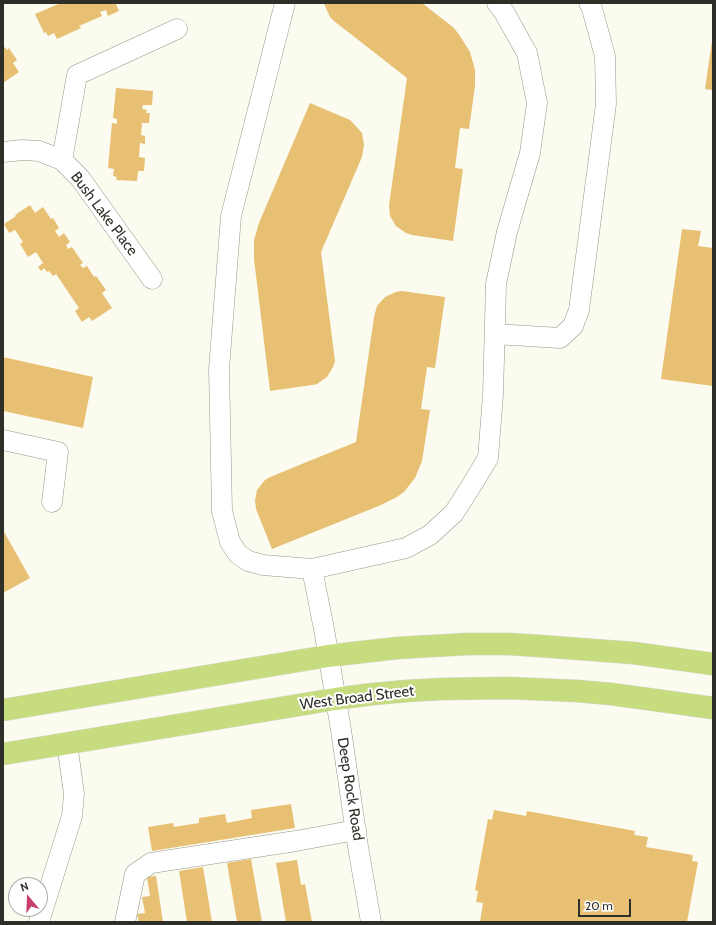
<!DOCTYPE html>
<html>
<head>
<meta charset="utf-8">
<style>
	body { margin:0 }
	#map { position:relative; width:716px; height:925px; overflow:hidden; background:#fcfbef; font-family:Cabin,sans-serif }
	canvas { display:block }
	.frame { position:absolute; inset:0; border:4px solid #2f2f2a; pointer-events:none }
	.north { position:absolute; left:8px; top:877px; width:40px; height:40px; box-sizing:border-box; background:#fff; border:1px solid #acacaa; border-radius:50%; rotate:341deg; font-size:11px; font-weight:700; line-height:16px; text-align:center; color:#2f2f2a }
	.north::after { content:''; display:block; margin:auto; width:14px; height:18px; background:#c93d70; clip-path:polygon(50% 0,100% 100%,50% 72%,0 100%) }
	.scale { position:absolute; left:578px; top:899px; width:53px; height:18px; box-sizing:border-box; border:2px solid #2f2f2a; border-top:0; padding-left:5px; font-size:12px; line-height:14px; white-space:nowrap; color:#2f2f2a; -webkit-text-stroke:3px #fff; paint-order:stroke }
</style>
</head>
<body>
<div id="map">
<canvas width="716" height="925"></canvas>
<div class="frame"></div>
<div class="north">N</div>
<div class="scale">20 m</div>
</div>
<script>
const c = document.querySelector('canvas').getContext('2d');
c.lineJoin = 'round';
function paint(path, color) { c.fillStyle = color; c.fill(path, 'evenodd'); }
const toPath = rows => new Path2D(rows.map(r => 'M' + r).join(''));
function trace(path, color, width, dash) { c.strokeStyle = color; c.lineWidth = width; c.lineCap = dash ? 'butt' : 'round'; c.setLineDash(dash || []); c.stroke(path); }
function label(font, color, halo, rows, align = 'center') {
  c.font = font + ' Cabin,sans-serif'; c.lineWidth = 4; c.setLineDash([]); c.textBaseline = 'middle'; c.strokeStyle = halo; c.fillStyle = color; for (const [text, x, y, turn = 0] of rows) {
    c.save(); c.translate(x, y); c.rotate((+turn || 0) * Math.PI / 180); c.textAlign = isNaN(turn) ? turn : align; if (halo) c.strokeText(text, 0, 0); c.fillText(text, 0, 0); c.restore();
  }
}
paint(toPath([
	[61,3,119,3,116,4,119,11,108,16,106,10,100,12,102,16,79,26,81,28,57,39,54,33,48,36,46,32,44,33,35,14],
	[324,3,422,3,454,28,460,36,470,52,475,70,475,86,469,129,460,128,455,168,463,169,453,241,412,235,406,233,396,226,390,216,389,205,407,78,334,21,330,17,325,6],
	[712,41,713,41,713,90,705,89],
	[5,47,7,50,9,48,17,60,13,63,19,72,3,83,3,49],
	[116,88,153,91,152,105,143,105,142,109,147,110,146,113,150,113,149,123,142,123,141,135,145,136,145,144,140,143,139,157,145,158,144,171,138,171,137,181,116,180,117,177,113,176,114,169,108,168,112,123,117,124,117,119,113,118],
	[310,103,350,120,354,124,362,133,364,145,362,157,321,252,335,361,333,367,327,377,317,384,312,385,270,391,254,259,254,240,259,223],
	[30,205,35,213,43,207,51,219,53,218,59,228,55,231,59,237,64,233,70,242,66,245,68,249,72,247,83,263,80,265,83,268,87,266,94,277,96,276,106,290,102,293,112,308,92,321,89,317,82,322,75,311,79,308,56,274,53,276,49,271,47,272,44,268,41,271,38,267,43,263,36,252,28,257,20,244,23,242,15,230,9,233,4,224,16,216,15,215],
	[682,229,701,231,698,246,713,248,713,386,661,379],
	[402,291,445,297,435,368,427,367,421,409,430,410,422,461,415,478,404,492,397,497,381,505,272,549,256,509,255,501,257,490,265,480,270,477,356,442,374,317,377,306,385,297,396,292],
	[3,357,93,377,83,428,3,411],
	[3,530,30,578,3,593],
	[291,804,295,828,152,851,148,827,173,823,174,827,199,823,199,818,225,814,227,823,252,818,251,810],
	[494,810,526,816,527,811,635,831,634,835,648,837,646,847,693,855,692,861,698,862,687,922,480,922,483,903,476,902,478,891,475,890,488,819,492,820],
	[251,859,262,922,237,922,227,863],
	[297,860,301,885,305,884,312,922,286,922,276,863],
	[203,867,212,922,187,922,179,871],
	[156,876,163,922,139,922,137,914,145,913,142,897,150,896,147,877]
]), '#e7c074');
const minor = toPath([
	[285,3,231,216,219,369,222,511,230,542,238,554,248,561,263,565,312,569,406,548,430,535,454,513,473,483,488,458,493,395,496,284,507,232,530,153,537,103,527,53,504,12,497,3],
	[3,152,22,150,39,151,62,160,80,178,152,279],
	[62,160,77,75,177,29],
	[495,334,560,338,573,326,579,310,606,104,605,56,591,5,589,3],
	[3,440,58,452,52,502],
	[312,569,324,629,341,730,358,847,371,922],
	[39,922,72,816,74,794,67,743],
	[125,922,135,874,151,863,296,841,356,830]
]);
const major = toPath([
	[3,710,328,656,397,648,467,644,509,644,540,646,633,653,713,664],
	[3,754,335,699,373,694,407,691,441,689,509,688,577,691,611,694,713,708]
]);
trace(minor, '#96958a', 21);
trace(major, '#dadad9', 23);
trace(minor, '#fff', 20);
trace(major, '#c6dc7e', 22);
label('15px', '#2f2f2a', '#fff', [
	["Bush Lake Place",104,214,53],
	["West Broad Street",357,698,-7],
	["Deep Rock Road",350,789,81]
]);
</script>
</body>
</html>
